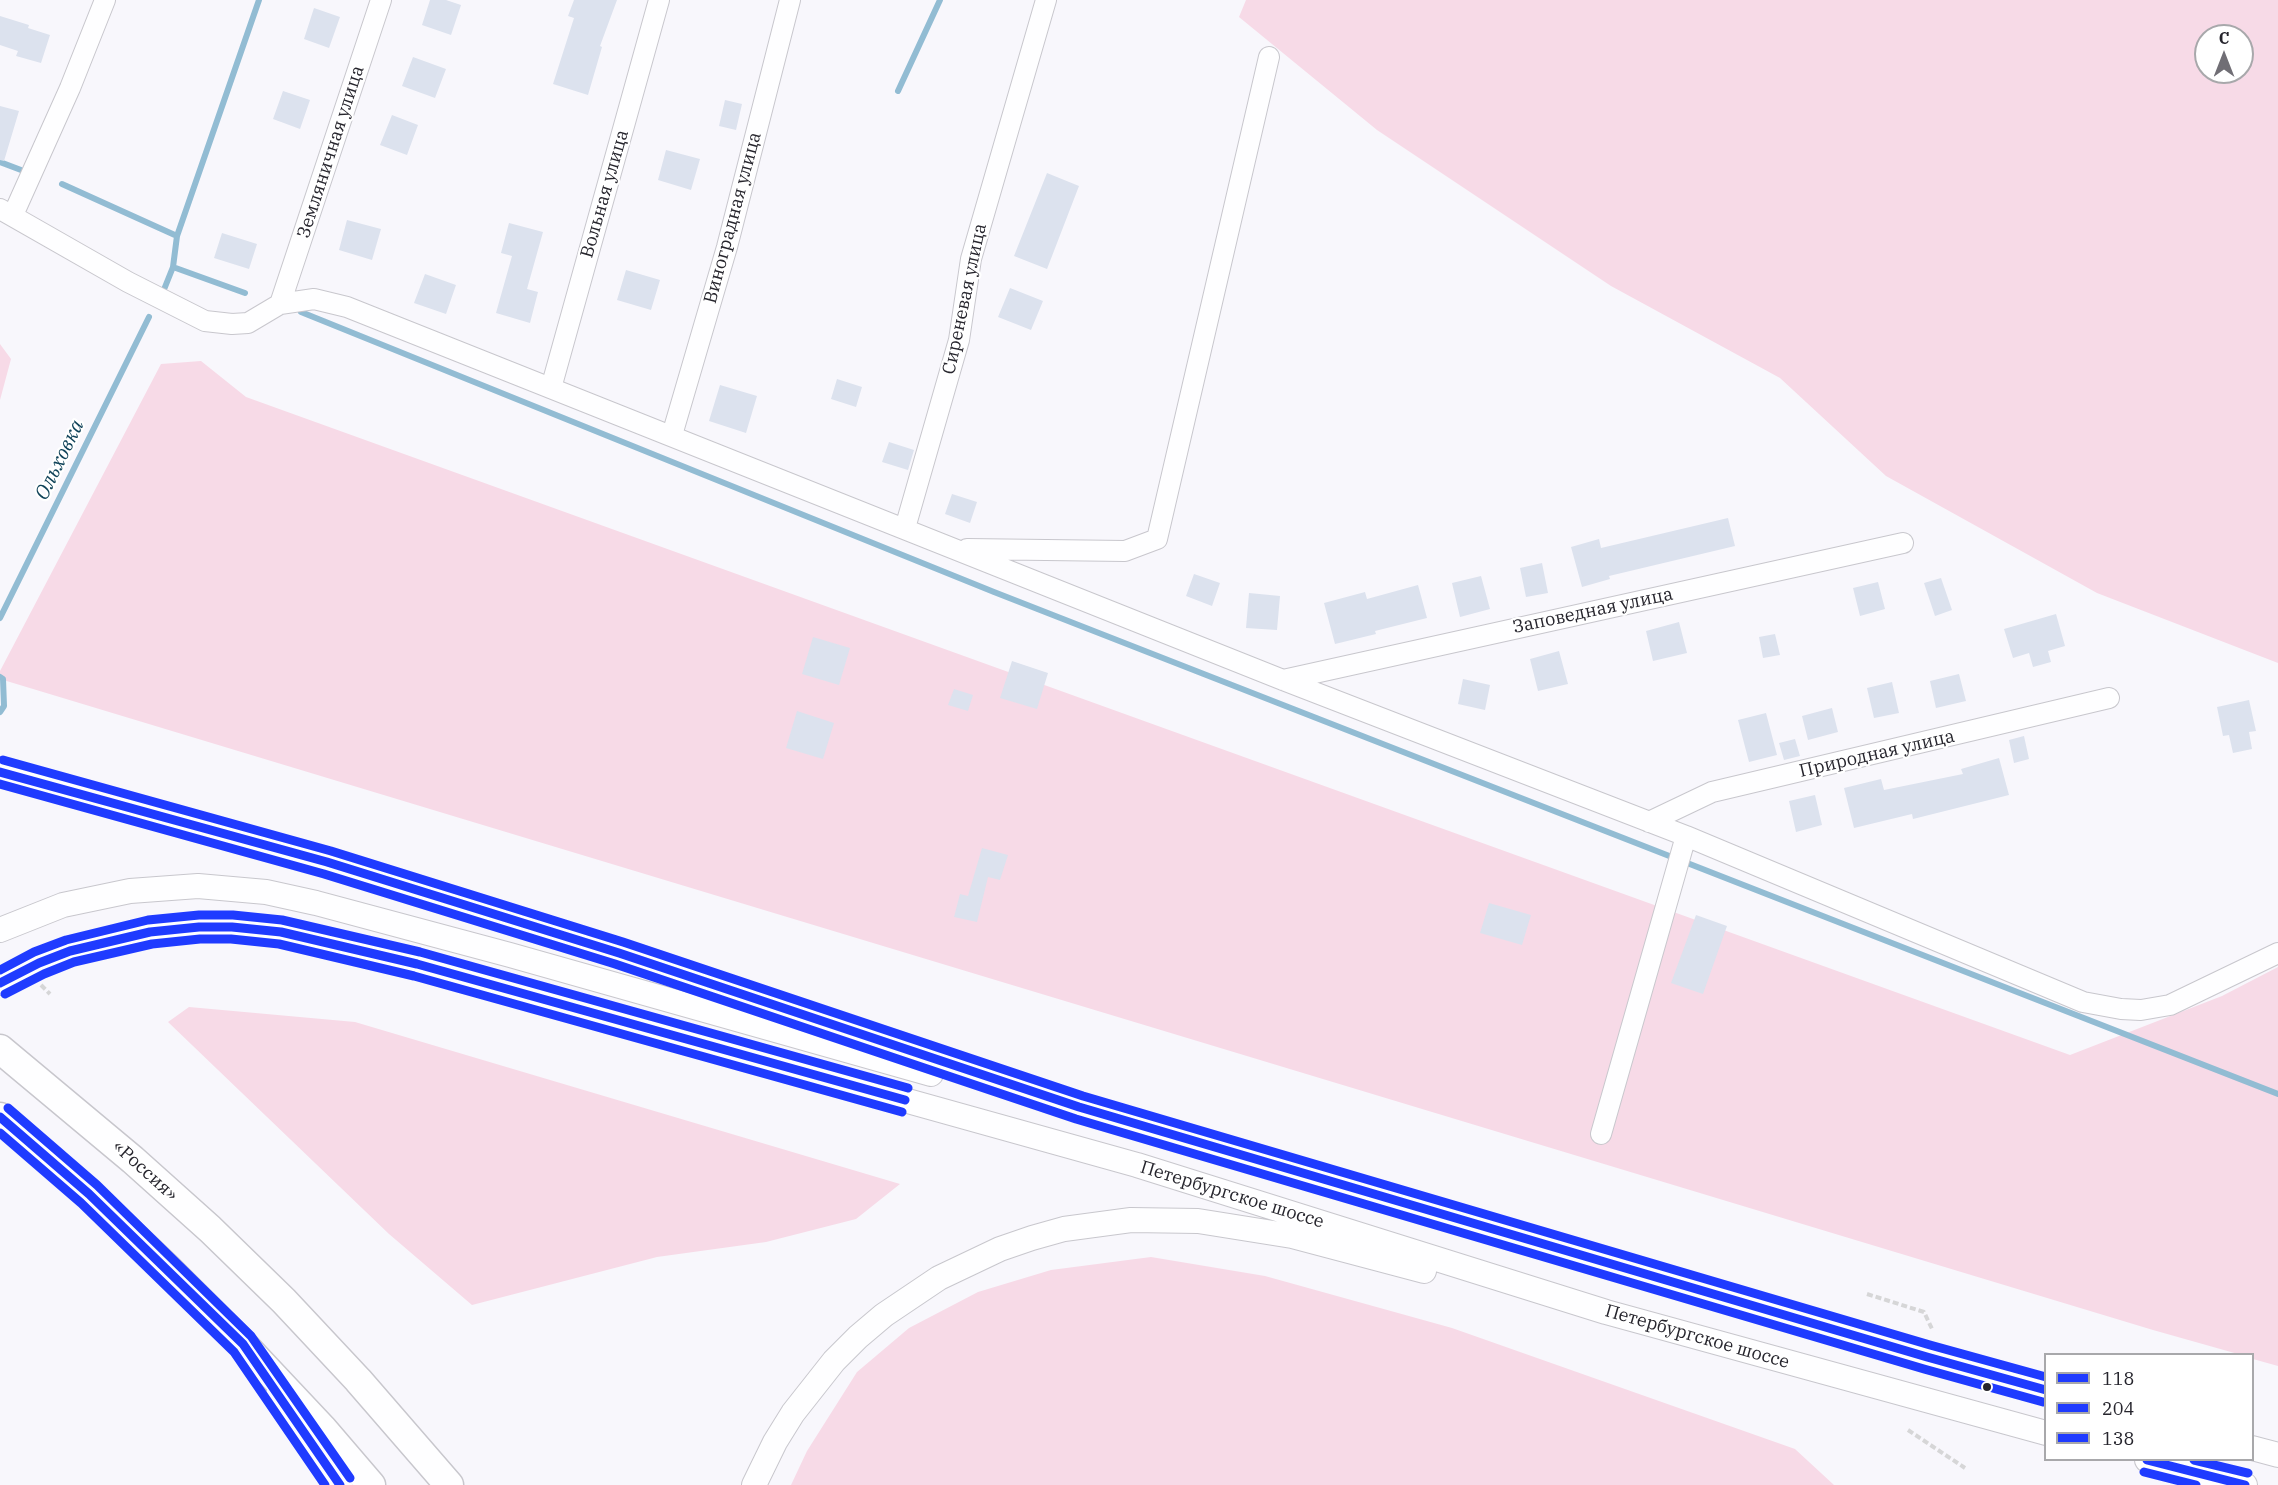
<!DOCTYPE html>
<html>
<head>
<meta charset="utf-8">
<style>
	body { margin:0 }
	#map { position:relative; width:2278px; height:1485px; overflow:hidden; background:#f8f7fc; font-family:"IBM Plex Serif",serif }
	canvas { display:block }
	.legend { position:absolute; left:2044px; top:1353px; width:210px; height:108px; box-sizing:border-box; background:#fff; border:2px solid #a8a8ab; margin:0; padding:8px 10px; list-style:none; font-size:18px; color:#26252d }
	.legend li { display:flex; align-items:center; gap:12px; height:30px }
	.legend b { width:30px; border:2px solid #a8a8ab }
	.north { position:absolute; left:2194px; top:24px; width:60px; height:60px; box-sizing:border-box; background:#fff; border:2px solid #a8a8ab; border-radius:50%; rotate:0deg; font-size:16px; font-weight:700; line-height:24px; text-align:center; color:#26252d }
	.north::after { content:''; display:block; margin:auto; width:21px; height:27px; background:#706e75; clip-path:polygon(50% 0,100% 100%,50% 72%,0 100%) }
</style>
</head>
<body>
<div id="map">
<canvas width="2278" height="1485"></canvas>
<ul class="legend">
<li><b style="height:8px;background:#1f3bff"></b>118</li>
<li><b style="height:8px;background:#1f3bff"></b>204</li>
<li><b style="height:8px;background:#1f3bff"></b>138</li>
</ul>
<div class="north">С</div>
</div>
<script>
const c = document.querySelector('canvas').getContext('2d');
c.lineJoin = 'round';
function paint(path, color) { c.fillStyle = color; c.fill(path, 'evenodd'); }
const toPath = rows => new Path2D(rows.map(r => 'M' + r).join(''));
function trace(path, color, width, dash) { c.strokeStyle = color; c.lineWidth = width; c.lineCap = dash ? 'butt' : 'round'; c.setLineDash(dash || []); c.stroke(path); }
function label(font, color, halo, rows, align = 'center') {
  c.font = font + ' "IBM Plex Serif",serif'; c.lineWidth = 4.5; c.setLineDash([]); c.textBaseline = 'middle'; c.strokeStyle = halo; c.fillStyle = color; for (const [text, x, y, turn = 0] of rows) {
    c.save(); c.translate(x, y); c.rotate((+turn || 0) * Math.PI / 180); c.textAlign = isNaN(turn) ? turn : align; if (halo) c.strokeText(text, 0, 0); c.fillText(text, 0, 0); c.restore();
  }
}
paint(toPath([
	[1246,0,2278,0,2278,663,2097,593,1886,476,1780,378,1611,286,1377,130,1239,17],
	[2206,36,2242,36,2242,72,2206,72],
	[0,344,11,359,0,400],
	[201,361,246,397,2070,1055,2222,996,2278,967,2278,1366,2253,1359,2252,1354,2238,1354,2153,1330,0,679,0,671,161,364],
	[189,1007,355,1022,900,1184,856,1219,766,1242,657,1257,472,1305,389,1234,168,1022],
	[1151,1257,1265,1276,1452,1328,1795,1449,1834,1485,791,1485,807,1451,857,1372,909,1328,978,1292,1051,1270]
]), '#f7dae7');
trace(toPath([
	[898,91,940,0],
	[0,162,21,170],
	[62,184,177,236],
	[173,267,245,293],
	[163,292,173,267,177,236,259,0],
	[301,312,994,592,2278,1094],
	[0,618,149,317],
	[0,677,3,679,4,706,0,712]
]), '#92bcd3', 6);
paint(toPath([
	[430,0,446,0,461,5,451,35,422,25],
	[574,0,617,0,600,46,602,47,588,95,553,84,574,18,568,16],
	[314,8,340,17,329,48,304,39],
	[0,16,29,25,28,28,50,35,41,63,16,56,18,51,0,45],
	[413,57,446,69,435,98,402,86],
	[283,91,310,100,300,129,273,119],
	[725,100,742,104,736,130,719,126],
	[0,106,19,111,4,161,0,160],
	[392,115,418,125,407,155,380,145],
	[666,150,700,159,691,190,658,180],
	[1047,173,1079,186,1047,269,1014,256],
	[347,220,381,229,372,260,339,250],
	[509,223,543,232,527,289,538,292,530,323,496,313,512,256,501,253],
	[222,233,257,244,249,269,214,258],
	[626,270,660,280,651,310,617,300],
	[425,274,456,285,446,314,414,303],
	[1010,288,1043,301,1031,330,998,317],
	[837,379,862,387,856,407,831,399],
	[720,385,757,396,746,433,709,421],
	[889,442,914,450,908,470,882,462],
	[952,494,977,502,970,523,945,514],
	[1728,518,1735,546,1609,576,1610,579,1582,587,1571,547,1599,539,1601,548],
	[1542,563,1548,593,1526,597,1520,568],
	[1194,574,1220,583,1212,606,1186,596],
	[1481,576,1490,609,1460,617,1452,583],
	[1941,578,1952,610,1935,616,1924,583],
	[1878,582,1885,609,1860,616,1853,588],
	[1418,585,1427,618,1375,631,1376,634,1335,644,1324,603,1365,592,1367,599],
	[1249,593,1280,596,1277,630,1246,628],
	[2056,614,2065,646,2048,651,2051,662,2033,667,2029,653,2013,658,2004,629],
	[1679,622,1687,653,1653,661,1646,631],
	[1775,634,1780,655,1763,658,1759,637],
	[813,637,850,648,839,685,802,674],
	[1559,651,1568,684,1538,691,1530,659],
	[1012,661,1048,673,1037,709,1000,698],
	[1959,674,1966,701,1936,708,1930,681],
	[1463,679,1490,685,1485,710,1458,704],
	[1892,682,1899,713,1874,718,1867,688],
	[954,689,973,695,968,711,948,705],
	[2249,700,2256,731,2249,732,2252,749,2233,753,2229,735,2223,736,2217,707],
	[1832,708,1838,732,1808,740,1802,716],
	[797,711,834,723,823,759,786,748],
	[1766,713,1777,755,1749,762,1738,720],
	[2024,736,2029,759,2014,763,2009,740],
	[1795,739,1800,756,1784,760,1779,743],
	[1999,758,2009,795,1913,819,1912,814,1854,828,1844,788,1881,779,1884,790,1963,774,1961,769],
	[1815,795,1822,825,1796,832,1789,801],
	[982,848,1008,855,1000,880,988,877,977,922,954,917,960,894,968,896],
	[1489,903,1531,915,1522,945,1480,933],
	[1696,915,1727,926,1703,994,1671,983]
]), '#dce2ee');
const minor = toPath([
	[0,209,128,282,205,321,232,324,248,323,280,304,314,299,347,307,1283,680,1686,836,2083,1002,2121,1009,2141,1010,2170,1005,2278,953],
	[13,215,70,88,105,0],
	[280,304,381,0],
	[551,388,659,0],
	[672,435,727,247,790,0],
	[905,528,959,340,971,259,1046,0],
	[967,549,1125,551,1157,539,1269,57],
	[1283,680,1903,543],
	[1649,822,1712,792,2109,698],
	[1601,1134,1686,836]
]);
const major = toPath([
	[0,772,327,862,619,953,1079,1107,1927,1357,2046,1390],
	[0,930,63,905,130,891,198,886,266,892,316,903,510,955,931,1074],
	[0,983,39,963,70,951,102,942,150,932,199,927,232,927,281,932,313,938,417,964,1137,1165,1606,1312,2046,1433],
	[278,1395,340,1485],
	[2252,1448,2278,1455],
	[2147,1460,2245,1485],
	[754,1485,775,1442,793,1413,834,1361,858,1337,884,1315,939,1278,1000,1249,1032,1238,1064,1229,1131,1220,1198,1221,1292,1236,1424,1271]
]);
const highway = toPath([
	[0,1049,133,1160,210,1229,284,1301,358,1380,449,1485],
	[0,1117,89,1194,167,1268,243,1344,323,1429,371,1485]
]);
trace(minor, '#c8c7cd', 22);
trace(major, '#c8c7cd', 26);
trace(highway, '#c8c7cd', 31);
trace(toPath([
	[41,985,50,994],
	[1867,1294,1924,1312,1933,1331],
	[1908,1430,1965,1468]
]), '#d6d6d7', 4, [6, 3]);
trace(minor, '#fefeff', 20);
trace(major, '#fefeff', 24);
trace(highway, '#fefeff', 28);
trace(toPath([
	[0,772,327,862,619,953,1079,1107,1927,1357,2046,1390],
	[0,983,39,963,70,951,150,932,199,927,232,927,281,932,417,964,905,1100],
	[0,1117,89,1194,243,1344,340,1485],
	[2147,1460,2245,1485]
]), '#1f3bff', 9);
trace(toPath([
	[0,784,324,874,615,964,1076,1119,1924,1369,2043,1402],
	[5,994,44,974,74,962,152,944,200,939,231,939,279,944,414,976,902,1112],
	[0,1133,81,1203,234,1352,325,1485],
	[2144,1472,2196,1485]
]), '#1f3bff', 9);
trace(toPath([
	[3,760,331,851,623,942,1083,1096,1930,1345,2046,1377],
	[0,970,34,952,66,940,148,920,199,915,233,915,282,920,420,952,908,1088],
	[8,1108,97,1185,251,1336,350,1478],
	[2194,1460,2248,1473]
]), '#1f3bff', 9);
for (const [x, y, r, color] of [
	[1987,1387,5,"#26252d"]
]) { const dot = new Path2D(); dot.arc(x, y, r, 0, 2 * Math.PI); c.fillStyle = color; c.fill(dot); trace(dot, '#fff', 2); }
label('18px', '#26252d', '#fff', [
	["Земляничная улица",331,152,-72],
	["Вольная улица",605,194,-74],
	["Виноградная улица",733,218,-75],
	["Сиреневая улица",965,299,-78],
	["Заповедная улица",1593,611,-12],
	["Природная улица",1877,754,-13],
	["«Россия»",145,1171,42],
	["Петербургское шоссе",1232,1195,17],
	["Петербургское шоссе",1697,1337,16]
]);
label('italic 20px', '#104359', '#fff', [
	["Ольховка",60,460,-64]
]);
</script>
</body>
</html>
